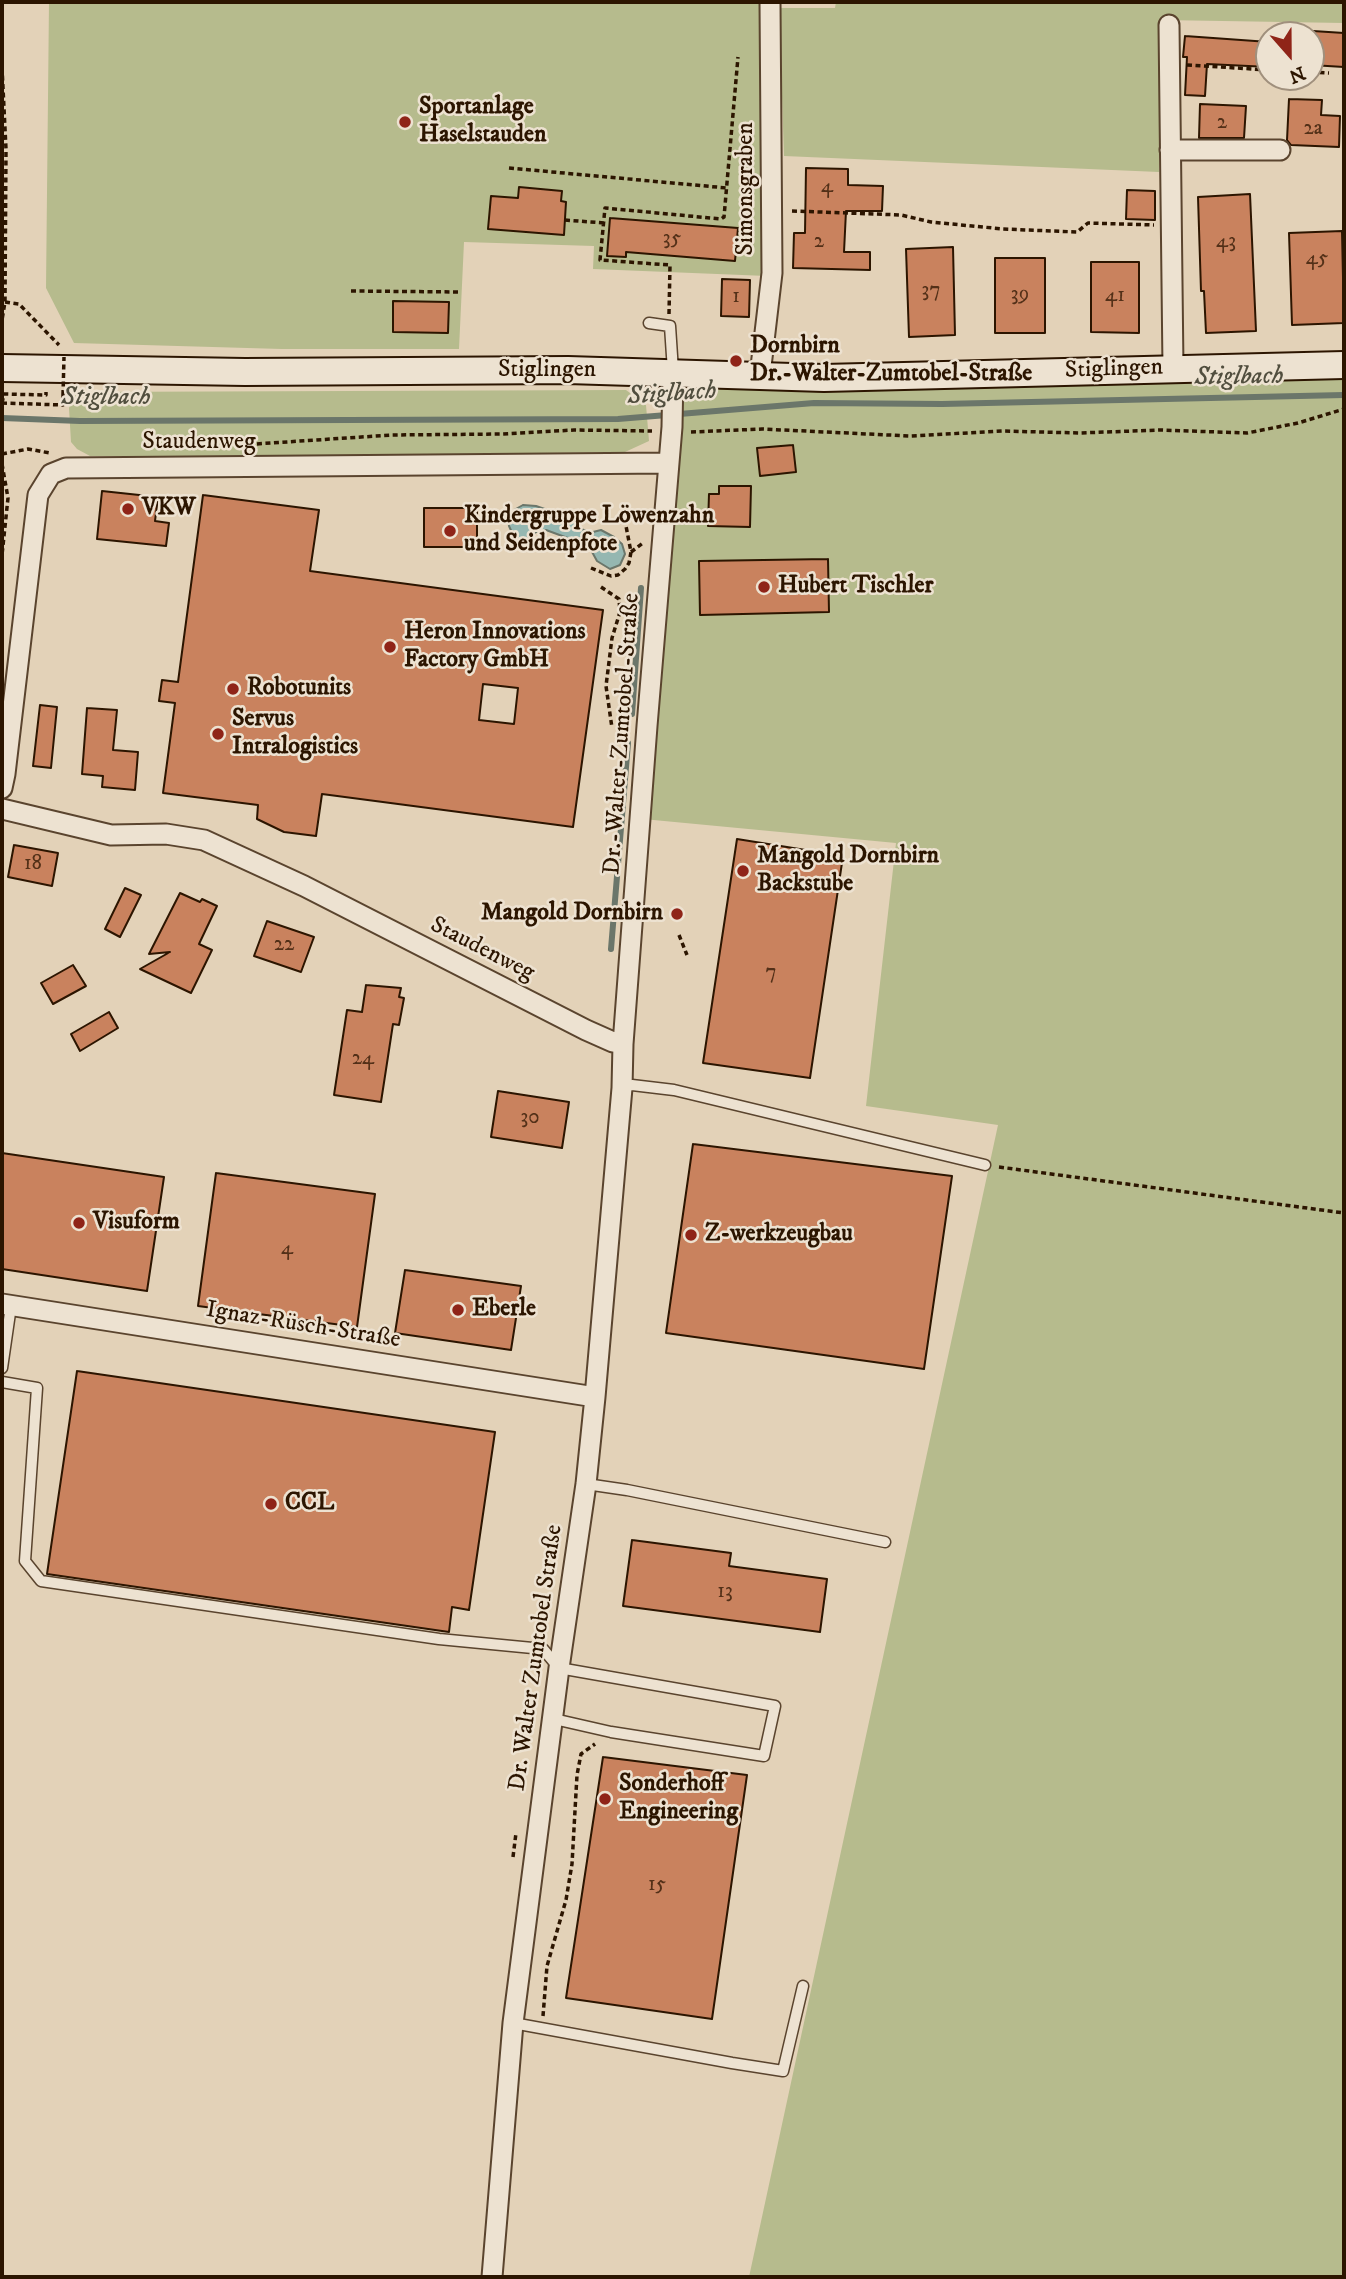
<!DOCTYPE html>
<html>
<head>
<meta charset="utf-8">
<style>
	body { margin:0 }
	#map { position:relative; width:1346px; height:2279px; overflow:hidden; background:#e3d2b8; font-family:"IM FELL DW Pica",serif }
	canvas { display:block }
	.frame { position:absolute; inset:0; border:4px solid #2c1500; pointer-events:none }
	.north { position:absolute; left:1255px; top:21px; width:70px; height:70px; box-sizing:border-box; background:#ede2d1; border:2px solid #a0907d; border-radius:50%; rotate:159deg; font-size:19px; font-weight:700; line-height:28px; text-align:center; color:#2c1500 }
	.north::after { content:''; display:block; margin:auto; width:24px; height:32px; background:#8f2418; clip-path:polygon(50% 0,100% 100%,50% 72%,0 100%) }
</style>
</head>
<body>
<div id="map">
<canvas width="1346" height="2279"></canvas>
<div class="frame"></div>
<div class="north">N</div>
</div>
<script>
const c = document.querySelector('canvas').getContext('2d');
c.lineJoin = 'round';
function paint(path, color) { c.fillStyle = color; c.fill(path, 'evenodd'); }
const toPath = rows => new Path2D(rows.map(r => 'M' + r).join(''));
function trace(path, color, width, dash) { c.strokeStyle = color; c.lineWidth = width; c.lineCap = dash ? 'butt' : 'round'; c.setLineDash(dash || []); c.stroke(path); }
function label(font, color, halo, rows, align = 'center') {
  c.font = font + ' "IM FELL DW Pica",serif'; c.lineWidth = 5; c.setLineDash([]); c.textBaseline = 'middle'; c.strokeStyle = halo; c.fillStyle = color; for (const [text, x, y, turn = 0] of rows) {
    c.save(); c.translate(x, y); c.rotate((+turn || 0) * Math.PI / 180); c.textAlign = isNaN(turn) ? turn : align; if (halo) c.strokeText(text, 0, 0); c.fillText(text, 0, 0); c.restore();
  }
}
paint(toPath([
	[49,2,759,2,767,276,593,269,594,246,464,242,459,349,282,349,74,343,46,288],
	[836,2,1344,2,1344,23,1162,20,1159,172,784,156,779,8,835,8],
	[1344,372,1344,2277,749,2277,998,1125,866,1106,896,843,643,819,675,376,813,389,939,390,1166,373],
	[626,390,646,405,649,441,625,452,297,456,90,456,77,449,71,442,69,408,74,392]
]), '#b6bb8d');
const water = toPath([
	[523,505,536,506,568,517,576,522,580,529,593,532,601,530,614,537,622,544,625,554,620,565,610,569,597,561,591,550,584,544,546,530,536,532,529,539,522,541,514,537,509,526,508,518,514,510,523,505]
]);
paint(water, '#95b7b1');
trace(water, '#6b766a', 2);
trace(toPath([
	[2,418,80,421,618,419,814,403,942,404,1344,395],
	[632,714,641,588],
	[611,949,628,743]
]), '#6b766a', 6);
const building = toPath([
	[1313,31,1344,33,1344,67,1311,65,1311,37,1313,37,1313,31],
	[1185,36,1269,42,1269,67,1207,64,1205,96,1185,95,1187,57,1183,57,1185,36],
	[1289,99,1322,100,1321,115,1340,116,1339,147,1291,145,1287,140,1289,99],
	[1200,104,1246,106,1244,138,1199,138,1200,104],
	[806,168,848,169,848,185,883,186,882,211,846,211,844,252,870,252,870,270,793,268,794,233,805,233,806,168],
	[519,187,562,191,561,201,566,202,564,235,488,229,491,196,518,198,519,187],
	[1127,190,1155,191,1155,220,1126,219,1127,190],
	[1250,194,1256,331,1206,333,1204,291,1201,291,1198,197,1250,194],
	[610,218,738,228,735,261,626,252,626,257,607,256,610,218],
	[1342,231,1344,323,1292,325,1289,233,1342,231],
	[953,247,955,335,909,337,906,249,953,247],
	[995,258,1045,258,1045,333,995,333,995,258],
	[1091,262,1139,262,1139,333,1091,332,1091,262],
	[722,279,750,280,749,317,721,316,722,279],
	[393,301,449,302,448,333,393,332,393,301],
	[793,445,796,472,760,476,757,448,793,445],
	[719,486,751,486,750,527,708,526,709,494,719,494,719,486],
	[102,491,158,497,155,521,169,523,166,546,97,539,102,491],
	[203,495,319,510,310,571,603,610,573,827,322,794,316,836,284,832,257,819,258,805,163,793,175,703,159,701,162,680,178,682,203,495],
	[483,684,518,688,514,724,479,720,483,684],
	[424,508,477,508,477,547,424,547,424,508],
	[828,559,829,612,700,615,699,561,828,559],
	[40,705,57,707,51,768,33,766,40,705],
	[87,708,117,710,113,750,138,752,135,790,102,787,103,776,82,774,87,708],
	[737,839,843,856,810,1078,703,1063,737,839],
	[14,845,58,853,52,886,8,877,14,845],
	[125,888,141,895,120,937,105,929,125,888],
	[180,893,200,902,202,899,217,906,199,944,212,950,191,993,140,969,170,952,149,954,180,893],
	[267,921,314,937,301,972,254,956,267,921],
	[73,965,86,986,53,1004,41,983,73,965],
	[366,985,401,988,399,997,404,998,399,1025,393,1024,381,1102,334,1095,347,1010,362,1012,366,985],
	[109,1012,118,1028,80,1051,71,1034,109,1012],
	[498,1091,569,1102,562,1148,491,1137,498,1091],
	[693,1144,952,1176,924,1369,666,1333,693,1144],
	[2,1153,164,1177,147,1291,2,1269,2,1153],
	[216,1173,375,1194,357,1327,198,1306,216,1173],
	[405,1270,521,1286,511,1350,395,1333,405,1270],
	[77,1371,495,1432,469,1610,452,1607,449,1632,47,1574,77,1371],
	[632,1540,731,1553,729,1566,827,1579,820,1632,623,1606,632,1540],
	[603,1757,747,1775,712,2019,566,1998,603,1757]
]);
paint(building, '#c9825e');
trace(building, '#2c1500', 2);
const lane = toPath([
	[649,323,670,326,673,371],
	[622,1088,632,1085,674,1090,985,1165],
	[2,1368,11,1306],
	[2,1382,37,1388,25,1561,41,1581,439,1639,543,1649,559,1668,775,1706,764,1756,611,1732,554,1719],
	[586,1484,627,1490,885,1542],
	[513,2023,732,2063,783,2071,803,1986]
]);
const street = toPath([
	[1169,25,1173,368],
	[1170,150,1280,150],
	[760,375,772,273,770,2],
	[2,788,5,774,38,495,51,474,66,468,668,463],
	[2,809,111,835,166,834,204,840,304,886,586,1030,613,1042,623,1044],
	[2,1304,595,1397],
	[492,2277,513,2023,559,1668,586,1484,595,1397,622,1088,623,1044,647,726,672,427,673,372]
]);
const secondary = toPath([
	[2,368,245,372,568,370,824,378,1344,365]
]);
trace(lane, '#5a442e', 13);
trace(street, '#5a442e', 23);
trace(secondary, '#2c1500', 30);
trace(toPath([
	[1187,65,1269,70],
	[2,67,6,149,5,302,2,320],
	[1311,72,1329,73],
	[509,168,727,188],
	[792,211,901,215,931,222,1003,229,1077,232,1088,223,1154,225],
	[565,220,604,223],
	[351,291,461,292],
	[5,302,19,304,59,345],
	[669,314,670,265,600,260,605,208,721,219,724,217,738,57],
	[2,403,63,405,63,395],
	[2,403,4,394,46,395,46,392],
	[691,432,762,429,910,436,1003,431,1080,433,1160,430,1247,433,1298,423,1344,409],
	[240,445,392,435,503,434,574,430,652,431],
	[2,454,28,449,50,453],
	[2,464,8,498,2,555],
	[631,552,643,543],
	[591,568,611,576,618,575,625,569,629,563,631,552,626,526],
	[601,587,619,599,620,612,612,638,606,686,612,728],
	[679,935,687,955],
	[999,1167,1344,1213],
	[513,1857,516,1833],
	[543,2016,547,1966,566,1900,572,1864,577,1775,581,1754,595,1744]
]), '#2c1500', 3.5, [5, 3.5]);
trace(lane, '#ede2d1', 10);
trace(street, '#ede2d1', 19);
trace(secondary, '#ede2d1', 26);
trace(toPath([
	[63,395,64,357]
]), '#2c1500', 3.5, [5, 3.5]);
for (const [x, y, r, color] of [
	[405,122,7,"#8f2418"],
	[736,361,7,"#8f2418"],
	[128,509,7,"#8f2418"],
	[450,531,7,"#8f2418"],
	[764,587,7,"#8f2418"],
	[390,647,7,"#8f2418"],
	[233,689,7,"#8f2418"],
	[218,734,7,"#8f2418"],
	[743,871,7,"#8f2418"],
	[677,914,7,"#8f2418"],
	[79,1223,7,"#8f2418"],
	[691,1235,7,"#8f2418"],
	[458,1310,7,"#8f2418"],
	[271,1504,7,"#8f2418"],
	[605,1799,7,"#8f2418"]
]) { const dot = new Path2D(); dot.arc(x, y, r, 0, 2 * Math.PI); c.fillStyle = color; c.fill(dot); trace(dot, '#ede2d1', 2.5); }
label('21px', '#533018', null, [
	["2",1222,124],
	["2a",1313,130],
	["4",827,188],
	["35",672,240],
	["2",819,243],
	["43",1226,243],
	["45",1317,260],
	["37",931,292],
	["39",1020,296],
	["41",1115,297],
	["1",736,298],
	["18",33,865],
	["22",284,946],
	["7",771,974],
	["24",363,1060],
	["30",530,1119],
	["4",287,1250],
	["13",725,1593],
	["15",657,1886]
]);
label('bold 24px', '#2c1500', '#ede2d1', [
	["Sportanlage",419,108],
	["Haselstauden",419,136],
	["Dornbirn",750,347],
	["Dr.-Walter-Zumtobel-Straße",750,375],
	["VKW",142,509],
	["Kindergruppe Löwenzahn",464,517],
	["und Seidenpfote",464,545],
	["Hubert Tischler",778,587],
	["Heron Innovations",404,633],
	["Factory GmbH",404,661],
	["Robotunits",247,689],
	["Servus",232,720],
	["Intralogistics",232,748],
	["Mangold Dornbirn",757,857],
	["Backstube",757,885],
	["Mangold Dornbirn",663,914,"right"],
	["Visuform",93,1223],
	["Z-werkzeugbau",705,1235],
	["Eberle",472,1310],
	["CCL",285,1504],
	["Sonderhoff",619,1785],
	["Engineering",619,1813]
], 'left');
label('24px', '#2c1500', '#ede2d1', [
	["Simonsgraben",747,189,-90],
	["Stiglingen",1114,370,-2],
	["Stiglingen",547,371],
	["Staudenweg",199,443],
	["Dr.-Walter-Zumtobel-Straße",623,734,-86],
	["Staudenweg",482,950,27],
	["Ignaz-Rüsch-Straße",303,1326,9],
	["Dr. Walter Zumtobel Straße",537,1658,-82]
]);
label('italic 26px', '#514e3e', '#ede2d1', [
	["Stiglbach",1239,378,-1],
	["Stiglbach",672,395,-4],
	["Stiglbach",106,399]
]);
</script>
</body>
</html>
